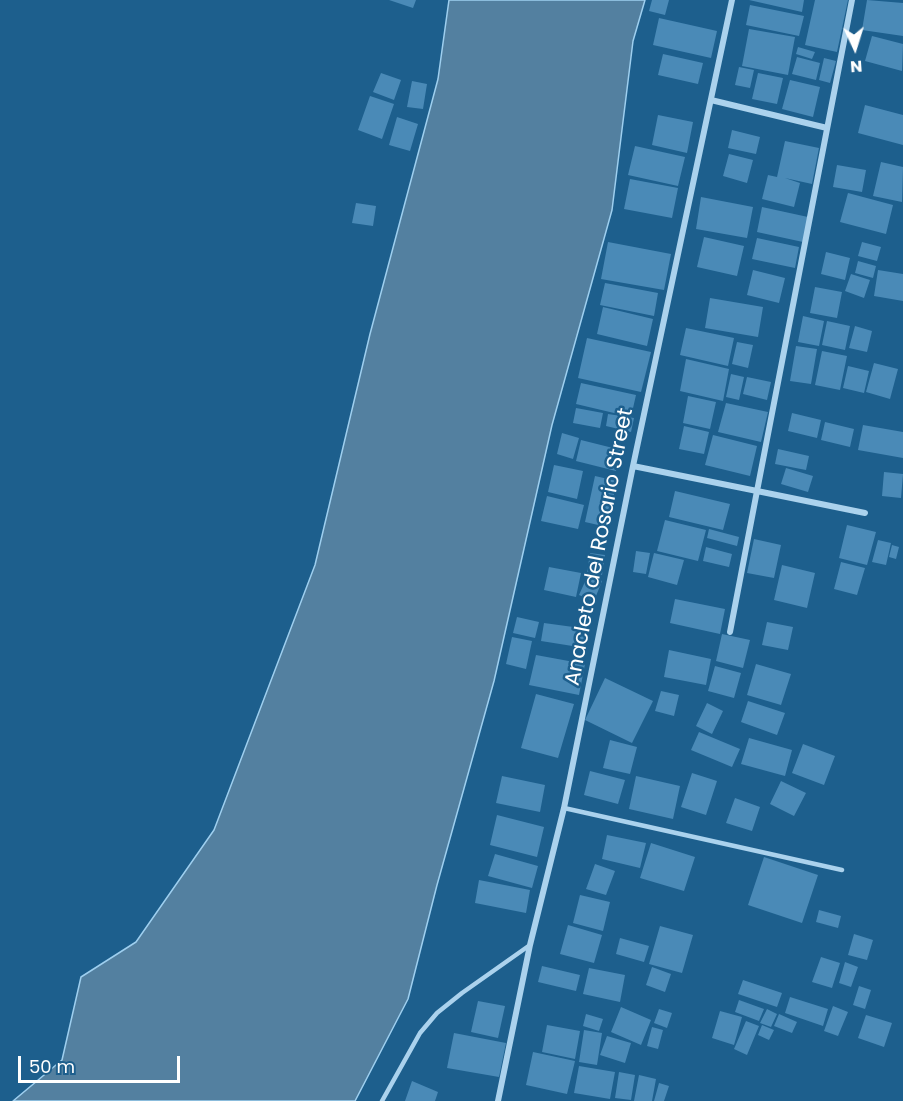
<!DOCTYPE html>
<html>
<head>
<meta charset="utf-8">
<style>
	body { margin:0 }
	#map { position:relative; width:903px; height:1101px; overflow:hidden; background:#1d5f8d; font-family:Poppins,sans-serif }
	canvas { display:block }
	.north { position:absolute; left:825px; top:18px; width:60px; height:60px; -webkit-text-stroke:4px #1d5f8d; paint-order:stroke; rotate:176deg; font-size:16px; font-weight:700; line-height:24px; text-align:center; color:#fff }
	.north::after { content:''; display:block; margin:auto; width:21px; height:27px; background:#fff; clip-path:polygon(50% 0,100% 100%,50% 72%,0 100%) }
	.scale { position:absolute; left:18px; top:1056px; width:162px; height:27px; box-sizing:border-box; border:3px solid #fff; border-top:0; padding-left:8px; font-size:18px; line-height:21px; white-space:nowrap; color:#fff; -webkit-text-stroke:4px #1d5f8d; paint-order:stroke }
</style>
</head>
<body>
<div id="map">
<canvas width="903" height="1101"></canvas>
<div class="north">N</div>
<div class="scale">50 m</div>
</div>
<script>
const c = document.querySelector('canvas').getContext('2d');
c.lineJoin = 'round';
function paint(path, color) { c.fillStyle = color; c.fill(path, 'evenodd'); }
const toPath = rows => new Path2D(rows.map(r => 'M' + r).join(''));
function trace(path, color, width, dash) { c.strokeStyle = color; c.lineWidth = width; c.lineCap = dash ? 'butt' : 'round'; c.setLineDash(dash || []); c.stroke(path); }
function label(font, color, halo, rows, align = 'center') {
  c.font = font + ' Poppins,sans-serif'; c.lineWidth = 5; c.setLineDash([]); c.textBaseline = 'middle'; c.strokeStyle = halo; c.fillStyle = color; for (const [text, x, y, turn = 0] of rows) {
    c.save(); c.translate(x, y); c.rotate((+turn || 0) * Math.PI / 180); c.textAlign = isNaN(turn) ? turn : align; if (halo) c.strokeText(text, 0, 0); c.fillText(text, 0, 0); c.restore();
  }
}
const water = toPath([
	[449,0,645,0,633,41,612,210,552,425,494,681,437,885,408,999,355,1101,13,1101,62,1060,81,977,136,942,214,830,315,565,370,334,438,79,449,0]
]);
paint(water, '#5380a0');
trace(water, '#9ecfef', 1.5);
paint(toPath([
	[389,0,416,0,413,8],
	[652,0,669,0,665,15,649,11],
	[749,0,804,0,802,12],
	[815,0,848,0,837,52,805,45],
	[867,0,903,3,903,36,862,30],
	[750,5,804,16,799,36,746,25],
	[659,18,717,31,711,58,653,45],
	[749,29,795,37,788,75,742,66],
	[872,36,903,44,902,71,865,61],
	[798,47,815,52,812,59,796,54],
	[663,54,703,63,698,84,658,75],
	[797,57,820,63,816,80,792,74],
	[824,58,836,61,830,83,819,80],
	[739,67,754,70,750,88,735,85],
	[381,73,401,80,394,100,373,92],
	[758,73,783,78,777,104,752,99],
	[790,80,820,87,813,117,782,109],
	[412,81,427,84,423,109,407,107],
	[370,96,394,104,382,139,358,130],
	[865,105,903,115,903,145,858,133],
	[658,115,693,122,687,153,652,145],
	[397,117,418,124,410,151,389,145],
	[732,130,760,137,756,154,728,148],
	[785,141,819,148,812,184,785,178,800,183,794,207,762,199,768,175,777,177],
	[635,146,685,157,678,186,628,175],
	[729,154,753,160,747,183,723,176],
	[881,162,903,167,902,202,873,196],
	[837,165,866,170,862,192,833,187],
	[630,179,678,188,672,218,624,209],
	[848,193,893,205,886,234,840,222],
	[701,197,753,207,747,238,696,229],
	[356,203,376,206,373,226,352,223],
	[762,207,808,217,803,242,757,232],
	[704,237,744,246,737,276,697,267],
	[757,238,799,247,795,268,752,259],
	[608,242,671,254,664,290,601,279],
	[862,242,881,247,877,261,858,256],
	[826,252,850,258,845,280,821,274],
	[858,261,876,266,873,278,855,273],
	[753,270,785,278,779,303,747,295],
	[878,270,903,274,903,301,874,296],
	[851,274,870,280,864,298,845,291],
	[605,283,658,293,654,316,600,305],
	[815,287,842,292,837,318,810,313],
	[710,298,763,307,758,337,705,328],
	[603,307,653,319,647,346,597,334],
	[803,316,824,321,819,346,798,342],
	[827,321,850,326,845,350,822,345],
	[855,326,872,331,867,352,849,348],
	[686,328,734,338,728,366,680,355],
	[587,338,651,352,641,392,578,378],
	[737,342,753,345,748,368,732,364],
	[796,346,817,349,811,384,790,381],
	[822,351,847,356,840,390,815,385],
	[686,359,729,369,723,401,680,391],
	[874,363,898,369,890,399,866,392],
	[848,366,869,371,864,393,843,388],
	[731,374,744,377,739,400,726,397],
	[747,377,771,382,767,400,743,394],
	[581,383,636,395,631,417,576,404],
	[688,396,716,402,710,429,683,423],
	[726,403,768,412,761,442,718,432],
	[576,408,603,413,600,428,573,423],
	[792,413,821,420,817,438,788,431],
	[608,414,634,418,631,432,606,426],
	[825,422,854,429,850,447,821,440],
	[863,425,903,432,903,458,858,450],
	[684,426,709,432,704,454,679,449],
	[562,433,579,438,573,459,557,454],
	[713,435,757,446,750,476,705,465],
	[581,440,621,450,616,471,576,461],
	[778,449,809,456,806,470,775,464],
	[554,465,583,471,577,499,548,492],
	[786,468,813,476,808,492,781,484],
	[884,472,903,474,901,498,882,496],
	[595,476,617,481,607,527,585,522],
	[675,491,730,504,723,530,669,517],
	[547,496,584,505,578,529,541,521],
	[665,520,706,530,698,561,657,551],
	[847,525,876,532,867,565,839,558],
	[709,529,739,537,737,546,707,538],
	[754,539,781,545,774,578,747,573],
	[878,540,891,543,886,565,872,562],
	[892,545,899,547,896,559,889,557],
	[706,547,732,554,729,567,703,561],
	[636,551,650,553,646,574,633,572],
	[590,553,605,555,602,575,587,573],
	[654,553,684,560,677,585,648,577],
	[841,562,865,568,857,595,834,589],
	[782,565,815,573,807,608,774,600],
	[549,567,581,573,576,597,544,590],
	[588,575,602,581,594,601,579,595],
	[675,599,725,609,720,634,670,623],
	[517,617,539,622,535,638,513,633],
	[767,622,793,627,788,650,762,645],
	[544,623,588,629,585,648,541,641],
	[722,634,750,640,743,668,716,661],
	[512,637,532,641,526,669,506,664],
	[669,650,711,659,706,685,664,677],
	[536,655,585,664,579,695,529,685],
	[756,664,791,674,781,705,747,695],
	[715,666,741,673,734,698,708,691],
	[605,678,653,701,632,743,585,720],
	[661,691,679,695,674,716,655,711],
	[536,694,574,704,558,758,521,748],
	[748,701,785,713,777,735,741,722],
	[707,703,723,711,712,734,696,726],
	[699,732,740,749,732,767,691,750],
	[749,738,792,750,785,776,741,764],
	[610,740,637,747,630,774,603,768],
	[803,744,835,756,824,785,792,773],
	[590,771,625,780,618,804,584,795],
	[692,773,717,781,706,815,681,807],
	[502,776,545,785,540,812,496,803],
	[636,776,680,786,673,819,629,809],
	[781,781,806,793,794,816,770,804],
	[735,798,760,807,752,831,726,823],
	[497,815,544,827,537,857,490,845],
	[607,835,646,843,640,868,602,859],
	[651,843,695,857,684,891,640,878],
	[495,854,538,866,532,888,488,876],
	[764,857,818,875,802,923,748,905],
	[595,864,615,871,606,895,586,889],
	[479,880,530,890,526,913,475,903],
	[580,895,610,902,603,931,573,923],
	[819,910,841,916,838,928,816,922],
	[568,925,602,935,594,963,560,954],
	[660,926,693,935,682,973,649,964],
	[854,934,873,940,867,960,848,955],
	[620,938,649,946,644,962,616,954],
	[821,957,840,963,832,988,812,982],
	[845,962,858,967,851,987,839,983],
	[542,966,580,975,576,991,538,982],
	[652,967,671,974,665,992,646,985],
	[589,968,625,975,620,1002,583,994],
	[743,980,782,993,777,1007,738,994],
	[859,986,871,990,865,1009,853,1005],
	[790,997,828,1009,823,1026,785,1013],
	[739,1000,764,1009,759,1021,735,1012],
	[478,1001,505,1006,498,1038,471,1032],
	[833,1006,848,1012,838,1036,824,1031],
	[621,1007,651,1020,641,1045,611,1032],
	[659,1009,672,1013,667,1028,654,1023],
	[767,1009,777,1014,771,1027,760,1023],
	[720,1011,742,1017,734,1045,712,1038],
	[586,1014,603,1019,599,1031,583,1026],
	[779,1014,797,1022,792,1033,774,1026],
	[866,1015,892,1023,884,1047,858,1038],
	[746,1021,759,1026,747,1055,734,1049],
	[547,1025,580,1031,575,1059,542,1052],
	[762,1025,774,1030,769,1040,758,1035],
	[652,1027,663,1030,658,1049,647,1046],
	[584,1030,602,1033,597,1065,579,1062],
	[454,1033,506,1043,499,1077,447,1068],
	[607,1036,631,1043,625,1063,600,1055],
	[533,1052,575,1061,567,1094,526,1085],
	[579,1066,615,1072,610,1099,574,1093],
	[619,1072,635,1075,631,1100,615,1098],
	[639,1075,656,1079,652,1101,634,1101],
	[412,1081,438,1092,435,1101,405,1101],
	[659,1083,669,1086,664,1101,654,1101]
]), '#4a8ab7');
trace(toPath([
	[564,808,842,870],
	[382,1101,420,1033,437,1013,462,993,530,945]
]), '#abd2ed', 4.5);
trace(toPath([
	[711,100,827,128],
	[633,466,757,491,852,0],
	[730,632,757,491,865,513],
	[498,1101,530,945,564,808,633,466,732,0]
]), '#abd2ed', 6);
label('21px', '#fff', '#1d5f8d', [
	["Anacleto del Rosario Street",600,547,-79]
]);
</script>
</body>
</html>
